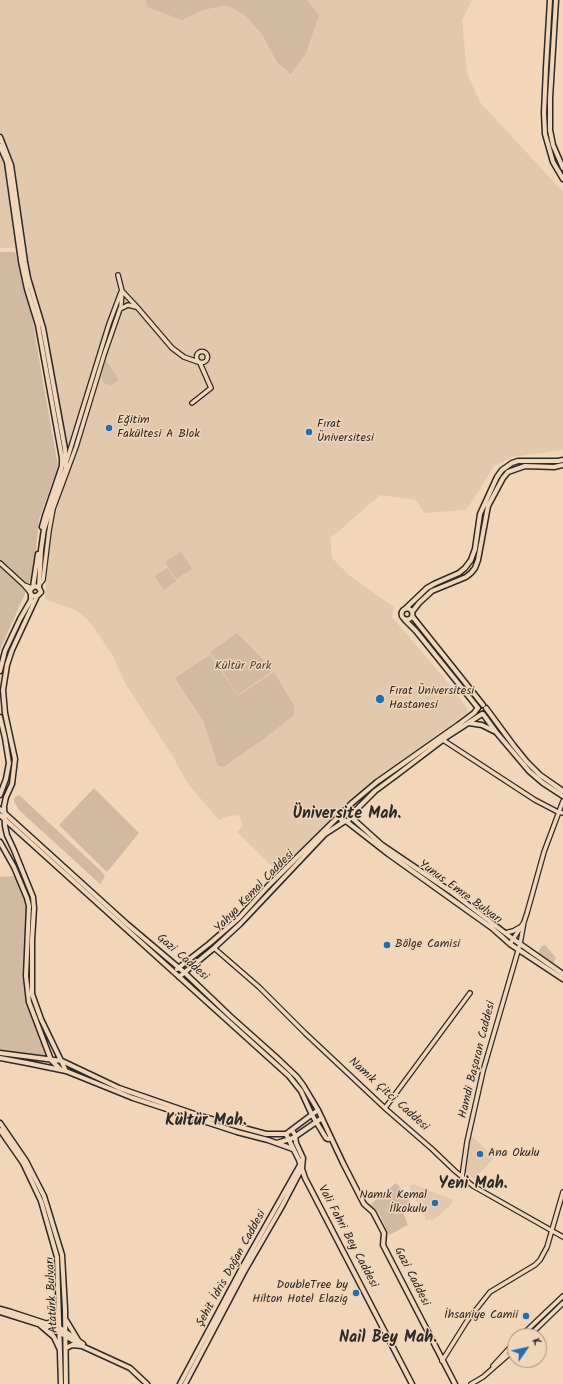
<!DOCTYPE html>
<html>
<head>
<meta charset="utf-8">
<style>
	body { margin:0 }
	#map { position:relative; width:563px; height:1384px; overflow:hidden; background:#f2d6b9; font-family:Kalam,sans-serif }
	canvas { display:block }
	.north { position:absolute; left:507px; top:1328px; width:40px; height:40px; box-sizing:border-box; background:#f2d6b9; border:1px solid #a29280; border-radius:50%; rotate:56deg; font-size:11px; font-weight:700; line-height:16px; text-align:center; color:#2b2b2b }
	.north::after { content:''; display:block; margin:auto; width:14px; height:18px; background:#1f6fb2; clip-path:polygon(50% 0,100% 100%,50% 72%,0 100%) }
</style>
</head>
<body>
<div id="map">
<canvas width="563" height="1384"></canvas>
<div class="north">K</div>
</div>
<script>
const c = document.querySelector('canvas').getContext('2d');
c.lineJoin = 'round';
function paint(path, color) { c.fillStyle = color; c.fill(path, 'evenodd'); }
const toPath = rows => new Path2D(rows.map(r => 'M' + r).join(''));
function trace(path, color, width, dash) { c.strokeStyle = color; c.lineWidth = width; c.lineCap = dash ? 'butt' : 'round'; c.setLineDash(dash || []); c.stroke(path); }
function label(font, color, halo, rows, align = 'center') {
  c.font = font + ' Kalam,sans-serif'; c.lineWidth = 3; c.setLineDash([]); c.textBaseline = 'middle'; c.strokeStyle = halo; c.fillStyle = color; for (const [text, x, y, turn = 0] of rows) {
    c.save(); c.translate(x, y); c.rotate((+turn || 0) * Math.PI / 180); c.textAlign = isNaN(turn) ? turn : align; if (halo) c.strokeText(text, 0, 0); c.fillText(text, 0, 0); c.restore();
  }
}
paint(toPath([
	[0,0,472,0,462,20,467,73,480,102,563,192,563,450,512,457,494,466,477,494,466,510,424,513,416,500,380,495,338,532,330,537,332,558,350,576,394,607,392,617,451,686,469,711,360,791,277,871,237,832,243,826,239,815,230,816,219,820,188,784,172,755,126,685,112,654,89,621,77,611,45,599,46,580,32,581,36,559,40,528,60,464,49,394,15,248,0,248],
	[471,1136,495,1157,474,1179,464,1171],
	[413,1184,453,1200,451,1205,440,1215,431,1221,430,1219,427,1221,409,1187]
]), '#e2c8ad');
paint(toPath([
	[146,0,307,0,319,15,306,53,291,74,277,62,262,34,245,15,226,5,203,10,182,20,147,7],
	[0,252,15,252,32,319,58,466,39,519,34,571,24,596,0,650],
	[104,360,106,360,119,380,111,385,105,384,102,380,101,373],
	[181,552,192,569,176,579,165,562],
	[167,568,176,581,164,590,155,576],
	[237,633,273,670,238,695,210,652],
	[210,655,238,696,274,672,294,706,294,715,261,741,223,767,217,765,215,755,203,720,175,678],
	[94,788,139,833,107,872,59,825],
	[19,795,102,872,105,877,100,884,19,810,14,801,15,797],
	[15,876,24,895,26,907,24,951,24,991,26,1002,47,1058,0,1053,0,877],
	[545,945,556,958,552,964,537,954,542,946],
	[396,1183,406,1194,412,1206,403,1212,408,1225,389,1235,379,1213,370,1205]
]), '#d1baa1');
const minor = toPath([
	[118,275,122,291,137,307,172,348,184,357,198,362],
	[120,309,128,305,136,307],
	'196.5 357a5.5 5.5 0 1 1 11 0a5.5 5.5 0 1 1-11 0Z',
	[192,403,211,388,200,363],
	[66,463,109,324,121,292],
	[0,563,24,585],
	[39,585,43,580,49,531,53,509,76,447,104,355,121,306,122,291],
	[30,592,24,585,32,588],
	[443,740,535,800,558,812,563,813],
	[505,933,513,931,520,927],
	[510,944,524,922,527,913,544,852,563,801],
	[214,948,259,987,305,1033,387,1110,432,1149,455,1171,473,1186,563,1237],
	[385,1108,470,993],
	[462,1177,467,1142,483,1071,520,944,524,922],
	[521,1336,563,1296],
	[529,1336,563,1303],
	[442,1361,467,1321,490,1292,535,1265,540,1260,547,1247,563,1192],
	[493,1366,515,1342],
	[471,1384,483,1377,515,1349]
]);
const major = toPath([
	[550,0,546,68,544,113,545,134,553,162,563,179],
	[556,0,550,98,550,130,553,145,563,168],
	[0,137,11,165,25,262,28,278,43,328,65,449,66,463,66,468,56,493,44,529,41,550,39,588],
	[0,146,7,162,21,261,27,289,38,325,62,458,62,466,45,516,42,527],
	[33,587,38,554],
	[37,596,32,596,30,592,31,589,35,586,39,588,41,592,37,596,12,650,7,665,3,690,5,713,15,759,12,784,6,797,4,806,5,826,7,835,14,850,33,897,34,908,32,940,32,994,41,1019,66,1071],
	'401.5 614a5.5 5.5 0 1 1 11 0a5.5 5.5 0 1 1-11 0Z',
	[405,609,427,588,434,584,459,573,465,568,471,560,475,549,480,514,497,477,502,470,512,463,518,461,558,461,563,460],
	[412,612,419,603,432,591,466,577,471,573,475,568,478,560,488,506,503,478,508,472,525,466,554,467,563,465],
	[412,616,483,705],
	[405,620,416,631,478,708],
	[0,671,5,651,20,619,31,600,31,594],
	[486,708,514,746,527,762,540,775,563,791],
	[483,714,496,732,529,771,543,783,563,796],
	[0,717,5,738,9,763,6,779,0,795],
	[469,723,482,725,494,731],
	[0,809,127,924,185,973,230,1016,276,1057,297,1077,303,1085,318,1110,343,1163,364,1204,373,1212,384,1233,383,1245,455,1384],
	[345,810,352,803,377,782,458,725,474,713,477,709],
	'339.5 816a5.5 5.5 0 1 1 11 0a5.5 5.5 0 1 1-11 0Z',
	[0,815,289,1076,301,1091,312,1115,326,1138,328,1139,331,1138],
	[350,816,382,845,450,891,513,939,563,974],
	[350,816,375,791,398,774,448,736,482,714],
	[346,821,387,853,492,928,510,944,563,979],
	[0,842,14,867,27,898,29,906,26,976,29,1002,51,1060,60,1069],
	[177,969,209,944,239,918,268,886,339,816],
	[179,977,214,948,240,924,325,834,345,821],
	[0,1053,62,1061,119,1088,200,1116,266,1134,286,1134],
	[0,1058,27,1063,66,1071,133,1098,237,1132,268,1140,293,1149],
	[0,1123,26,1161,44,1196,62,1255,65,1309,66,1384],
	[0,1130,23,1163,41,1201,57,1257,61,1384],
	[286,1134,299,1160,305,1178,412,1384],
	[286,1134,318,1110],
	[277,1143,293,1138,322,1118],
	[0,1309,11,1312,60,1328,83,1344],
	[0,1312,54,1329,82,1346,130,1368,147,1384],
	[66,1320,78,1340],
	[48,1323,55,1321,57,1318,58,1312],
	[40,1325,54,1337,60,1350],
	[66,1348,72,1345,82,1346],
	[180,1384,243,1266,300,1165],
	[185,1384,244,1272,281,1208,302,1168,303,1158,296,1143,295,1135,292,1130]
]);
trace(minor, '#2b2b2b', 6);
trace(major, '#2b2b2b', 7);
trace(minor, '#f2d6b9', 3.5);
trace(major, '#f2d6b9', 4);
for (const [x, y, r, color] of [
	[109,428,4,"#1f6fb2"],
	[309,432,4,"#1f6fb2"],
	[380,699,5,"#1f6fb2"],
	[387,945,4,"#1f6fb2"],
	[480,1154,4,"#1f6fb2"],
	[435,1203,4,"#1f6fb2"],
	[356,1293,4,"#1f6fb2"],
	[526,1316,4,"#1f6fb2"]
]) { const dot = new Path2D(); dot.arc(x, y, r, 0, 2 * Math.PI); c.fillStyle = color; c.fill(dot); trace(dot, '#f2d6b9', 1.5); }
label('12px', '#2b2b2b', '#f2d6b9', [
	["Eğitim",117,421],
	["Fakültesi A Blok",117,435],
	["Fırat",317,425],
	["Üniversitesi",317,439],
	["Fırat Üniversitesi",389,692],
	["Hastanesi",389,706],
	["Bölge Camisi",395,945],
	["Ana Okulu",488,1154],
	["Namık Kemal",427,1196,"right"],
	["İlkokulu",427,1210,"right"],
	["DoubleTree by",348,1286,"right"],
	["Hilton Hotel Elazig",348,1300,"right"],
	["İhsaniye Camii",518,1316,"right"]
], 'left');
label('12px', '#4c4843', '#f2d6b9', [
	["Kültür Park",243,667]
]);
label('12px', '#2b2b2b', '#f2d6b9', [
	["Yahya Kemal Caddesi",255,892,-46],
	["Yunus Emre Bulvarı",460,893,36],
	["Gazi Caddesi",182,958,41],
	["Hamdi Başaran Caddesi",478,1060,-76],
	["Namık Çitci Caddesi",388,1095,42],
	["Vali Fahri Bey Caddesi",347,1237,62],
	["Şehit İdris Doğan Caddesi",232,1269,-61],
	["Gazi Caddesi",411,1277,63],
	["Atatürk Bulvarı",53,1295,-93]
]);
label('bold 16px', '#2b2b2b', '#f2d6b9', [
	["Üniversite Mah.",347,815],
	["Kültür Mah.",206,1122],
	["Yeni Mah.",473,1185],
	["Nail Bey Mah.",388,1339]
]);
</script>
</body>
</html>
